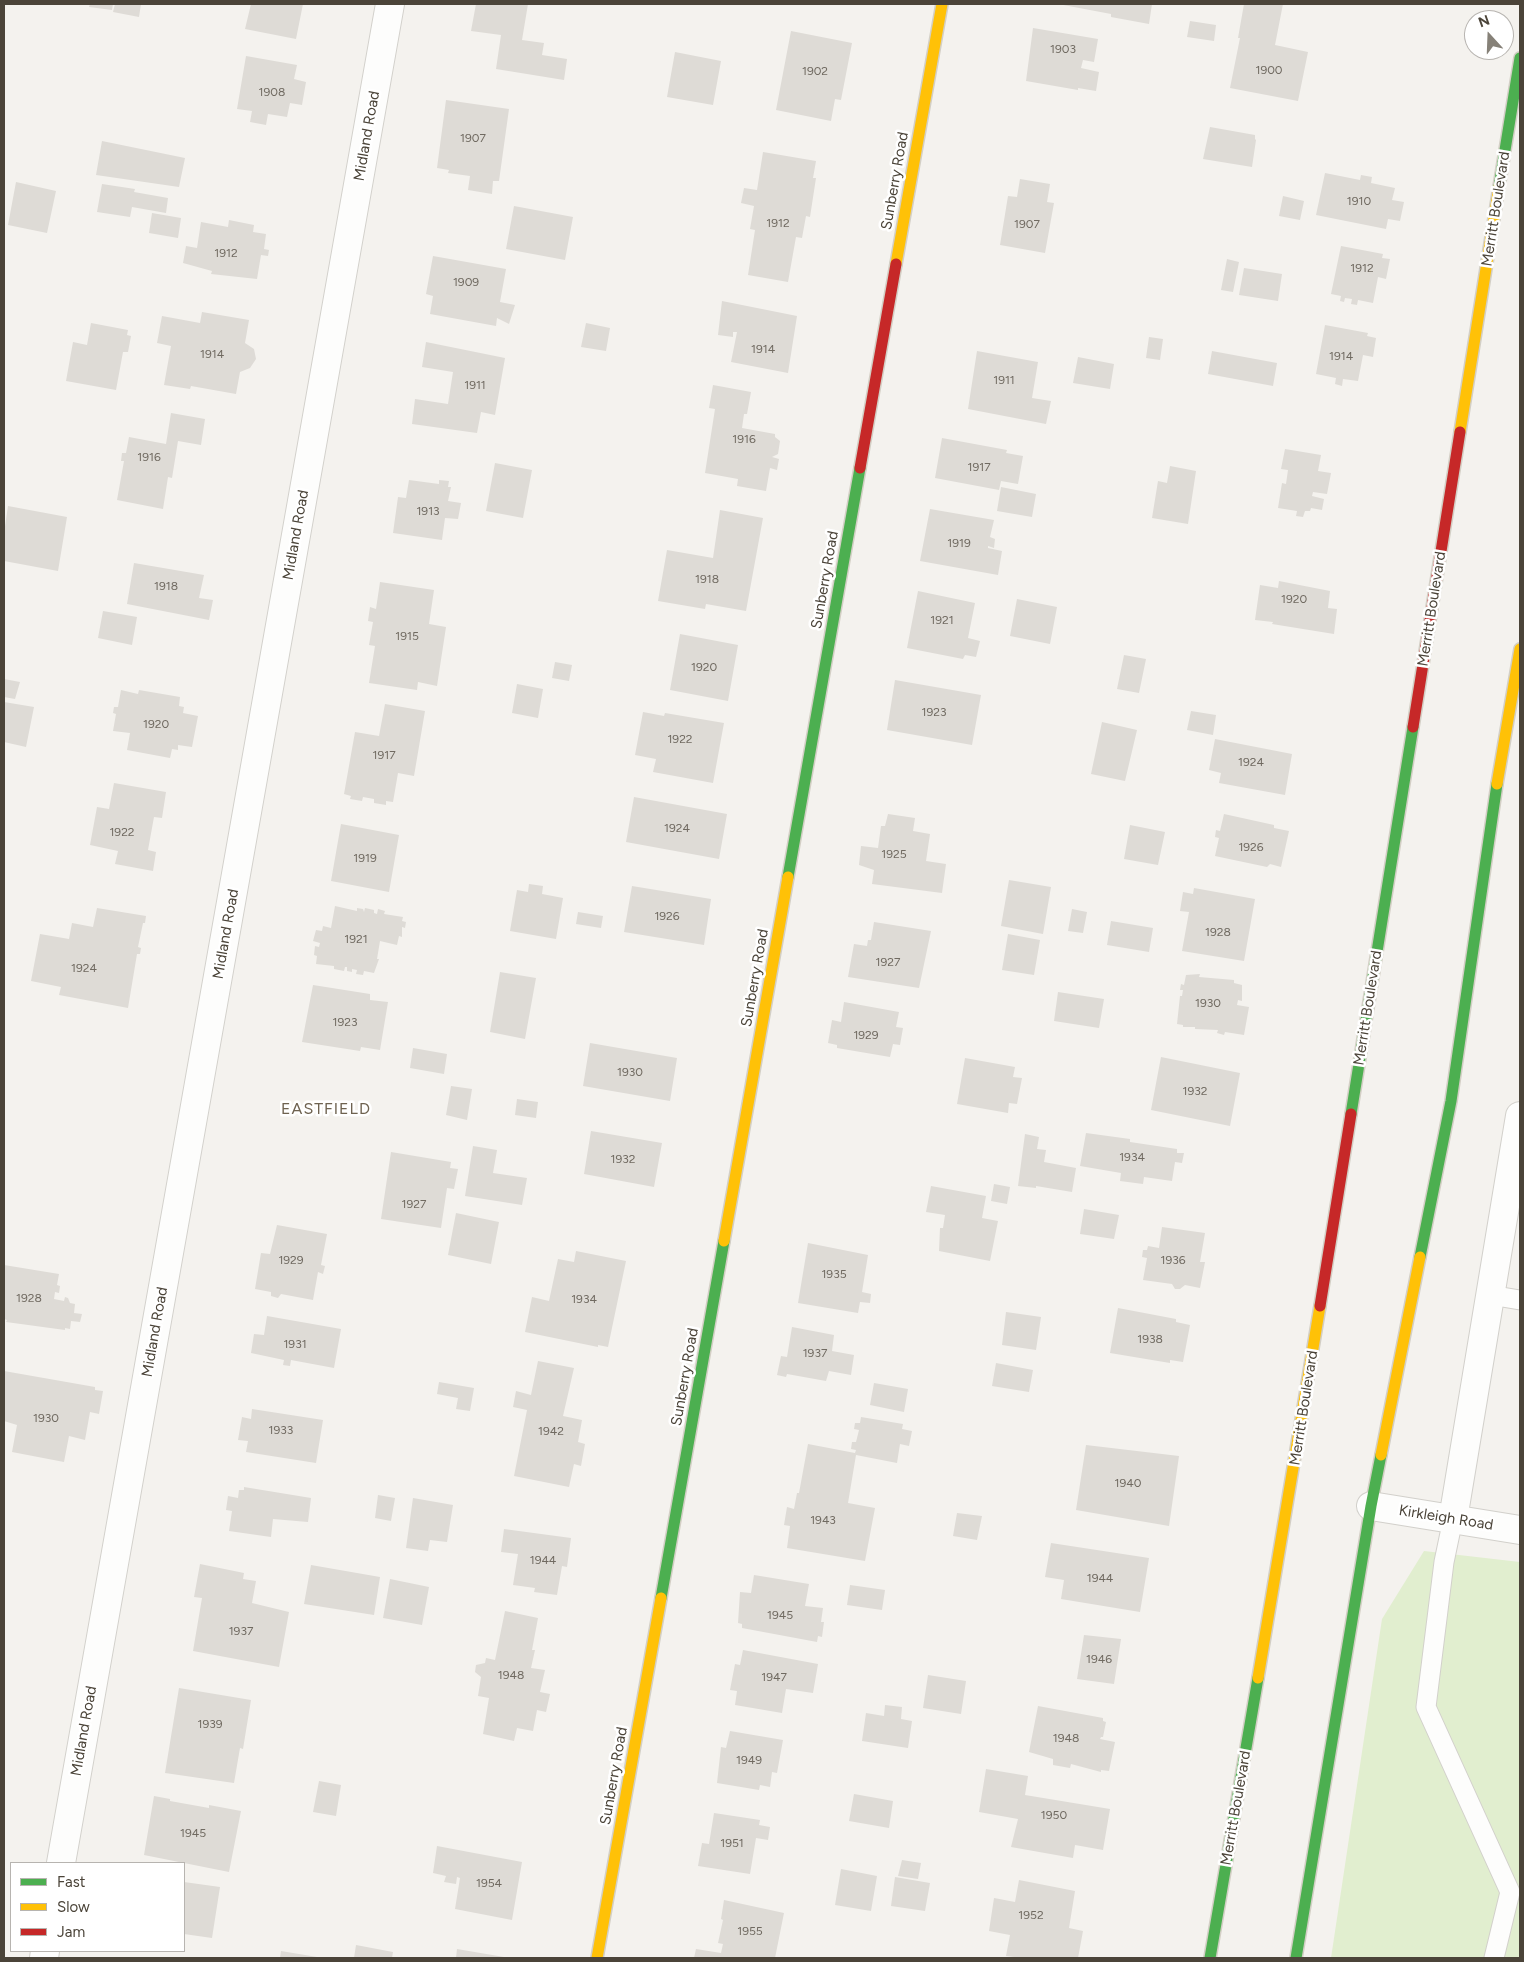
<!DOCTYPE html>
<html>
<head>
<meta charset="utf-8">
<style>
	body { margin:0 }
	#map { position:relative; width:1524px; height:1962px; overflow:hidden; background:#f4f2ee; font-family:Figtree,sans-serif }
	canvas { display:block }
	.frame { position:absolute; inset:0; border:5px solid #4b4439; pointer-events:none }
	.legend { position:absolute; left:10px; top:1862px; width:175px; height:90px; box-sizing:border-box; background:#fff; border:1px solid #b7b4b0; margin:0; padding:6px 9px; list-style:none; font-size:15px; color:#4b4439 }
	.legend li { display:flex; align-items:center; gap:10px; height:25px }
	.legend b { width:25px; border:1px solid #b7b4b0 }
	.north { position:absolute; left:1464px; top:10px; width:50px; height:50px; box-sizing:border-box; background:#fff; border:1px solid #b7b4b0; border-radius:50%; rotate:340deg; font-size:14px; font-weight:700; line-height:20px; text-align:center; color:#4b4439 }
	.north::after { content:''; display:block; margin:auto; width:18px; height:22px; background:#868178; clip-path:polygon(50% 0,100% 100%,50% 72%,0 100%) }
</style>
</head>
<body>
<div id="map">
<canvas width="1524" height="1962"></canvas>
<div class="frame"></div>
<ul class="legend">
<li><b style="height:6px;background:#4caf50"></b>Fast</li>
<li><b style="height:6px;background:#ffc107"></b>Slow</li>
<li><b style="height:6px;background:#c62828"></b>Jam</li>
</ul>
<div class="north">N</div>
</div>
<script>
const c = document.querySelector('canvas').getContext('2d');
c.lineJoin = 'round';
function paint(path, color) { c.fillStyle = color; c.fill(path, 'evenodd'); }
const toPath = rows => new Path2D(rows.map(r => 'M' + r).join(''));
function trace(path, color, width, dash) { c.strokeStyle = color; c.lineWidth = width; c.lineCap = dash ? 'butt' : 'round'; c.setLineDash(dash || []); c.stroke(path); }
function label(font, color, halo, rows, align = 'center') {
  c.font = font + ' Figtree,sans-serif'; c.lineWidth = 5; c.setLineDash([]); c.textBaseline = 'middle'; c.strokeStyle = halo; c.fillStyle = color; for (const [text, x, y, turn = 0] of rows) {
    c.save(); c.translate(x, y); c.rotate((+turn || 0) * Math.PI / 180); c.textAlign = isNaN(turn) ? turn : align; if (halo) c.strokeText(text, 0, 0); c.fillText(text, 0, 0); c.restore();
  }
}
paint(toPath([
	[1424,1551,1520,1562,1520,1958,1331,1958,1382,1619]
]), '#e1eecf');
paint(toPath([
	[90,4,113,4,112,10,89,7],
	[115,4,141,4,139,17,113,12],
	[251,4,303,4,296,39,245,29],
	[476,4,528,4,522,40,544,43,542,55,567,59,564,80,496,69,501,35,471,31],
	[1058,4,1152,4,1149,24,1111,17,1111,14],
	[1244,4,1283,4,1275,45,1308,52,1298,101,1230,88,1240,38,1238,38],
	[1190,21,1216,25,1214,41,1187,37],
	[1033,28,1098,39,1094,62,1083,60,1081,68,1099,72,1096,91,1078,88,1078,90,1026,81],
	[791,31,852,43,841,100,835,99,831,121,776,110],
	[675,52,721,61,713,105,667,97],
	[246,56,297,65,294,79,306,82,302,105,290,103,287,117,268,114,266,125,250,122,252,111,237,109],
	[446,100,509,109,499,181,493,181,492,194,468,190,470,176,448,173,449,170,437,168],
	[1210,127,1255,135,1255,139,1256,140,1252,167,1203,159],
	[102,141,185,158,179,187,96,175],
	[763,152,816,161,813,178,816,178,810,217,806,216,802,238,796,237,788,282,748,275,755,230,750,229,754,206,741,203,744,188,757,190],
	[1325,173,1360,180,1361,175,1372,177,1371,183,1395,188,1392,200,1404,202,1400,221,1388,219,1386,229,1316,215],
	[1020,179,1050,184,1047,202,1054,203,1045,253,1000,245,1008,196,1017,197],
	[16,182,56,191,47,233,8,225],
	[102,184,135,189,134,192,168,198,166,213,132,207,130,217,97,212],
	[1283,196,1304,201,1300,220,1279,216],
	[514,206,573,217,565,260,506,249],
	[152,213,181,218,178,238,149,233],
	[229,220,254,225,253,232,266,234,264,249,269,250,268,256,261,255,257,279,211,274,212,271,183,263,186,246,197,248,201,222,228,227],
	[1341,246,1383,254,1382,258,1390,259,1386,279,1378,277,1373,303,1358,300,1357,305,1351,304,1352,299,1345,298,1344,302,1340,301,1341,296,1331,294],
	[433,256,506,269,500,302,515,305,509,324,497,318,496,326,430,314,433,296,426,294],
	[1227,259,1239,262,1233,292,1221,290],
	[1244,268,1282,274,1278,301,1239,295],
	[722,301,797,316,788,373,731,362,737,332,733,332,733,337,718,335],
	[202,312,249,320,245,343,254,349,256,359,250,368,240,372,236,394,191,386,190,389,164,385,171,346,157,343,162,316,200,323],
	[91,323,128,330,127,335,131,336,128,352,123,352,116,390,66,381,73,342,87,345],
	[586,323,610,328,606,351,581,347],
	[1325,325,1368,333,1367,336,1376,338,1373,357,1363,355,1358,381,1343,379,1342,386,1335,384,1336,378,1316,374],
	[1149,337,1163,339,1160,360,1146,358],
	[426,342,505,358,495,415,481,412,477,433,412,424,415,399,448,404,453,372,422,367],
	[977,351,1038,362,1032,398,1051,401,1046,424,968,409],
	[1212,351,1277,363,1273,386,1208,374],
	[1078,357,1114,364,1110,389,1073,383],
	[713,385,751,392,747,414,744,414,742,428,775,434,775,437,780,441,778,454,772,457,779,459,777,470,770,468,766,491,737,486,738,479,705,473,715,409,709,408],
	[171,413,205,419,201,445,178,441,172,478,168,477,163,509,117,500,124,461,121,461,122,453,126,453,129,437,166,444],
	[942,438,1007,450,1006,453,1023,456,1018,484,1001,481,999,490,935,478],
	[1285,449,1321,455,1318,471,1331,473,1327,494,1313,492,1312,496,1324,499,1322,510,1311,508,1310,511,1305,511,1303,517,1296,516,1297,511,1278,508,1282,483,1286,484,1288,470,1281,469],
	[495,463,532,470,523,518,486,511],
	[1170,466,1196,471,1188,524,1152,518,1158,481,1167,483],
	[409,480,439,484,439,480,449,481,448,487,451,487,448,501,461,503,458,519,445,518,442,540,393,533,398,497,406,498],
	[1001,487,1036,494,1032,517,997,511],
	[8,506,67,517,58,571,4,561,4,533],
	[930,509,994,520,990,537,995,539,994,548,988,546,988,548,1002,551,998,575,920,561],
	[720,510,763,518,746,611,706,604,705,609,658,601,667,550,713,558],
	[134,563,204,575,199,598,213,600,209,620,127,604],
	[1279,581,1330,591,1328,608,1337,609,1334,634,1272,624,1273,622,1255,620,1260,585,1278,588],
	[380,582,434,590,429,624,446,627,437,686,418,682,417,690,369,683,375,646,369,645,373,622,368,621,370,607,376,609],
	[918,591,975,603,968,638,980,641,976,657,965,655,963,659,907,648],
	[1017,599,1057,607,1050,644,1010,636],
	[103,611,137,617,132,645,98,638],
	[680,634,738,645,728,701,670,690],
	[1124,655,1146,659,1139,693,1117,689],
	[555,662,572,665,569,681,552,678],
	[4,679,20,682,15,699,4,697],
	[895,680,981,695,972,745,887,730],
	[517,684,543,689,538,718,512,713],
	[121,690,138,694,139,690,180,697,179,706,184,707,183,713,198,716,192,747,178,745,178,750,172,749,170,758,127,750,130,733,113,731,116,714,113,713,114,707,118,707],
	[4,702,34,707,26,747,4,742],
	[385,704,425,711,414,776,398,773,393,802,386,801,386,805,374,803,374,799,363,797,362,801,350,799,351,796,344,794,355,732,379,736],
	[1191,711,1216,715,1213,735,1187,730],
	[643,712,664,716,665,713,724,723,713,783,653,772,656,759,635,755],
	[1102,722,1137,730,1125,781,1091,774],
	[1215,739,1292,754,1285,795,1219,783,1221,773,1209,770],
	[114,783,166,792,162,818,154,817,148,850,156,852,153,871,115,864,118,851,90,845,97,807,109,809],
	[634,797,727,814,719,859,626,842],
	[888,814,915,818,913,831,930,834,926,861,946,864,942,893,872,884,874,870,859,865,861,846,878,848,881,826,885,826],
	[1224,814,1274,825,1274,828,1289,831,1281,867,1270,864,1267,867,1215,856,1219,838,1215,837,1216,830,1220,831],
	[341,824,399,835,389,892,331,881],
	[1130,825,1165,832,1158,865,1124,859],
	[1009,880,1051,887,1043,934,1001,926],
	[529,884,543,886,542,894,563,898,556,939,510,931,517,890,528,892],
	[632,886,711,899,704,945,624,932],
	[1194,888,1255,899,1244,961,1182,951,1189,912,1180,911,1183,892,1193,894],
	[335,906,357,911,357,908,363,909,364,912,365,908,374,910,374,913,377,914,378,909,385,911,384,914,403,917,402,921,406,922,405,928,402,927,402,937,399,936,397,945,380,941,377,959,379,959,374,973,364,971,363,975,356,974,357,970,352,969,352,972,347,971,347,967,345,967,344,971,334,969,334,966,316,964,317,956,314,955,315,946,319,947,320,943,313,941,316,930,322,931,323,926,331,928],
	[97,908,146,916,145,923,143,923,138,947,141,948,140,954,137,954,128,1008,59,995,61,987,31,981,40,934,69,939,72,923,93,927],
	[1072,909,1087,912,1083,933,1068,931],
	[578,912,603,916,601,928,576,924],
	[1111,921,1153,928,1149,952,1107,945],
	[874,922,931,931,919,988,848,977,854,944,867,946,868,940,871,940],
	[1008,934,1040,940,1034,975,1002,970],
	[500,972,536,978,525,1039,490,1032],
	[1200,974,1199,977,1234,980,1234,983,1242,985,1242,1001,1238,1000,1237,1005,1249,1007,1244,1035,1225,1032,1224,1035,1217,1033,1218,1030,1195,1029,1195,1027,1183,1027,1183,1025,1177,1024,1180,996,1182,996,1183,990,1180,990,1181,984,1184,985,1186,975],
	[313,985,370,994,370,1000,388,1002,380,1050,361,1047,360,1051,302,1042],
	[1058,992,1104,999,1099,1028,1054,1021],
	[844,1002,899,1012,896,1027,903,1028,900,1045,893,1044,890,1057,837,1048,837,1045,828,1043,832,1020,841,1022],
	[590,1043,677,1058,670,1101,583,1086],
	[413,1048,447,1054,444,1074,410,1068],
	[1161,1057,1240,1073,1230,1126,1151,1110],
	[965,1058,1015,1067,1013,1077,1022,1078,1017,1104,1009,1103,1008,1113,957,1104],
	[451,1086,472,1089,467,1120,446,1115],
	[517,1099,538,1102,536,1118,515,1115],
	[591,1131,662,1143,654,1187,584,1174],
	[1086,1133,1130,1139,1130,1142,1177,1149,1177,1153,1184,1153,1182,1163,1175,1162,1172,1181,1144,1177,1143,1184,1120,1181,1121,1173,1080,1166],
	[1025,1134,1039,1137,1037,1149,1046,1150,1044,1162,1076,1168,1072,1192,1036,1186,1036,1188,1018,1186],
	[473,1146,497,1150,493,1173,527,1178,522,1205,465,1196],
	[391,1152,451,1162,450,1168,458,1169,454,1189,447,1188,441,1228,381,1219],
	[994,1184,1010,1187,1007,1204,991,1201],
	[931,1186,986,1196,982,1218,998,1221,990,1261,939,1251,940,1228,943,1228,945,1215,926,1212],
	[1084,1209,1119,1215,1114,1239,1080,1234],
	[456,1213,499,1222,491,1264,448,1255],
	[277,1225,327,1234,321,1265,325,1266,323,1274,318,1272,313,1300,281,1294,278,1298,271,1296,271,1292,255,1289,261,1253,270,1254],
	[1162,1227,1205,1233,1200,1262,1205,1262,1200,1288,1185,1285,1180,1289,1175,1289,1172,1284,1143,1280,1147,1258,1142,1257,1143,1250,1147,1250,1148,1246,1159,1248],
	[808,1243,868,1255,862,1292,871,1294,870,1303,860,1302,858,1313,798,1303],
	[576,1251,626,1261,608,1347,598,1345,598,1347,525,1332,532,1297,549,1301,558,1259,574,1262],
	[4,1265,59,1274,57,1285,60,1286,59,1293,55,1292,54,1299,64,1301,65,1297,68,1298,70,1303,75,1304,74,1313,82,1314,80,1322,71,1321,70,1329,65,1328,65,1330,6,1322,7,1320,4,1319],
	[1118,1308,1176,1319,1176,1322,1190,1325,1183,1362,1170,1360,1170,1363,1110,1353],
	[1006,1312,1041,1317,1036,1350,1002,1345],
	[267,1316,341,1329,334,1368,291,1360,290,1366,283,1365,284,1360,251,1353,254,1334,264,1335],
	[792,1327,834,1335,832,1351,854,1355,851,1375,829,1371,826,1381,787,1374,786,1377,777,1375,781,1356,787,1357],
	[538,1361,574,1368,563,1416,582,1420,578,1442,585,1444,581,1466,574,1464,569,1487,514,1476,527,1410,513,1407,516,1391,531,1395],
	[996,1363,1033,1370,1029,1392,992,1386],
	[4,1371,95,1387,95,1390,103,1391,99,1414,90,1412,85,1440,69,1436,64,1462,12,1452,17,1425,4,1421],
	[439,1382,474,1388,470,1411,456,1409,458,1398,437,1394],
	[874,1383,908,1389,904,1412,870,1405],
	[252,1409,323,1420,316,1463,246,1452,248,1441,238,1440,242,1417,251,1419],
	[861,1417,903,1424,902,1429,912,1431,909,1446,900,1444,897,1463,856,1455,848,1503,875,1508,865,1561,787,1548,790,1526,784,1525,787,1507,794,1509,797,1493,799,1493,808,1444,855,1453,856,1450,851,1449,852,1442,856,1442,859,1430,854,1429,855,1423,860,1423],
	[1086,1445,1179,1456,1169,1526,1076,1510],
	[244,1487,311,1498,308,1522,273,1519,271,1537,229,1531,232,1511,226,1510,228,1496,238,1498,239,1490,244,1490],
	[378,1495,395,1498,391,1521,375,1518],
	[413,1498,453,1505,447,1542,430,1540,428,1551,406,1548],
	[957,1513,982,1516,977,1540,953,1536],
	[504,1529,571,1538,567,1567,562,1566,557,1595,534,1592,535,1588,513,1585,518,1554,501,1552],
	[1051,1543,1149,1558,1140,1612,1061,1599,1064,1580,1045,1577],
	[200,1564,244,1573,243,1579,256,1581,252,1603,289,1612,279,1667,193,1651,202,1598,194,1597],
	[311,1565,380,1577,374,1615,304,1604],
	[754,1575,809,1584,805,1606,823,1608,821,1622,824,1622,822,1637,818,1636,817,1642,742,1628,742,1624,738,1623,740,1592,751,1593],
	[390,1579,429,1587,422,1625,383,1618],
	[850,1585,885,1590,882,1610,847,1605],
	[505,1611,538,1618,532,1650,535,1650,531,1668,545,1670,540,1692,550,1694,546,1712,537,1710,533,1731,517,1728,514,1741,483,1734,489,1698,478,1696,481,1677,475,1672,476,1665,485,1663,486,1658,495,1660],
	[1084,1635,1121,1639,1114,1684,1077,1679],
	[743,1650,818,1664,813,1693,786,1689,782,1713,735,1705,737,1691,730,1690,735,1664,740,1665],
	[928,1675,966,1681,961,1714,923,1708],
	[179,1688,251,1700,243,1749,240,1748,234,1783,165,1773],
	[885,1705,902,1707,901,1719,912,1721,908,1748,862,1741,866,1713,884,1716],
	[1038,1706,1103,1718,1103,1721,1106,1722,1103,1737,1101,1737,1100,1739,1115,1742,1109,1771,1101,1770,1101,1772,1071,1764,1070,1768,1053,1765,1053,1759,1029,1752],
	[730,1731,783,1740,777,1773,772,1772,770,1787,760,1785,759,1790,717,1783,721,1747,726,1748],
	[986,1769,1028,1776,1025,1795,1110,1809,1103,1850,1075,1845,1073,1858,1011,1847,1018,1819,979,1812],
	[319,1781,341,1785,336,1816,313,1812],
	[854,1794,893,1801,889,1828,849,1821],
	[154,1796,170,1799,170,1801,209,1808,209,1805,241,1811,229,1872,144,1855],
	[714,1813,760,1820,759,1825,770,1827,768,1840,756,1838,750,1874,698,1866,702,1843,709,1844],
	[437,1846,522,1862,512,1920,455,1909,460,1878,457,1877,456,1884,444,1882,446,1876,433,1873],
	[902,1860,921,1863,918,1879,898,1876],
	[841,1869,877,1876,871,1911,835,1905],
	[895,1877,930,1883,925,1911,891,1906],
	[1019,1880,1075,1891,1069,1928,1083,1931,1078,1958,1022,1958,1006,1956,1010,1935,989,1931,994,1898,1015,1902],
	[184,1882,220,1887,212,1938,184,1934],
	[724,1900,784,1913,775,1958,694,1958,696,1949,721,1953,723,1944,718,1943,723,1920,721,1919],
	[356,1945,393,1952,392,1958,354,1958],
	[457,1949,504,1957,503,1958,456,1958],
	[281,1951,317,1957,316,1958,280,1958]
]), '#dedbd6');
const lane = toPath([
	[1490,1295,1520,1300],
	[1453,1519,1444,1562,1426,1707,1510,1892,1494,1958]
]);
const street = toPath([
	[1371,1506,1520,1530],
	[1453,1519,1520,1116],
	[61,1863,390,4],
	[44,1958,45,1951]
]);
const fast = toPath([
	[1499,187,1520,58],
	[788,877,860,468],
	[1351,1114,1413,727],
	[1420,1257,1451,1101,1497,784],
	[661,1598,724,1241],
	[1210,1958,1258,1678],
	[1296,1958,1371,1506,1381,1455]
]);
const slow = toPath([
	[896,264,942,4],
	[1460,432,1499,187],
	[1497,784,1520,649],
	[724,1241,788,877],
	[1381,1455,1420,1257],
	[1258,1678,1320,1306],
	[597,1958,661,1598]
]);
const jam = toPath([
	[860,468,896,264],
	[1413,727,1460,432],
	[1320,1306,1351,1114]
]);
trace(lane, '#d2d0cb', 21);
trace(street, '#d2d0cb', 30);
trace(fast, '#d3cfc5', 14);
trace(slow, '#d3cfc5', 14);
trace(jam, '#d3cfc5', 14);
trace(lane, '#fdfdfc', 19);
trace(street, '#fdfdfc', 28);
trace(fast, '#4caf50', 11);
trace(slow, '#ffc107', 11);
trace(jam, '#c62828', 11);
label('12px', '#706a61', null, [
	["1903",1063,49],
	["1900",1269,70],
	["1902",815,71],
	["1908",272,92],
	["1907",473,138],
	["1910",1359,201],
	["1912",778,223],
	["1907",1027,224],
	["1912",226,253],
	["1912",1362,268],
	["1909",466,282],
	["1914",763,349],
	["1914",212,354],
	["1914",1341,356],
	["1911",1004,380],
	["1911",475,385],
	["1916",744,439],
	["1916",149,457],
	["1917",979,467],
	["1913",428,511],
	["1919",959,543],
	["1918",707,579],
	["1918",166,586],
	["1920",1294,599],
	["1921",942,620],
	["1915",407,636],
	["1920",704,667],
	["1923",934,712],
	["1920",156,724],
	["1922",680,739],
	["1917",384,755],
	["1924",1251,762],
	["1924",677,828],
	["1922",122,832],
	["1926",1251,847],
	["1925",894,854],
	["1919",365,858],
	["1926",667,916],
	["1928",1218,932],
	["1921",356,939],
	["1927",888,962],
	["1924",84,968],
	["1930",1208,1003],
	["1923",345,1022],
	["1929",866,1035],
	["1930",630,1072],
	["1932",1195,1091],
	["1934",1132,1157],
	["1932",623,1159],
	["1927",414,1204],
	["1929",291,1260],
	["1936",1173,1260],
	["1935",834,1274],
	["1928",29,1298],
	["1934",584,1299],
	["1938",1150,1339],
	["1931",295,1344],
	["1937",815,1353],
	["1930",46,1418],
	["1933",281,1430],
	["1942",551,1431],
	["1940",1128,1483],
	["1943",823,1520],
	["1944",543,1560],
	["1944",1100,1578],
	["1945",780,1615],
	["1937",241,1631],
	["1946",1099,1659],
	["1948",511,1675],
	["1947",774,1677],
	["1939",210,1724],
	["1948",1066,1738],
	["1949",749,1760],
	["1950",1054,1815],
	["1945",193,1833],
	["1951",732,1843],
	["1954",489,1883],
	["1952",1031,1915],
	["1955",750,1931]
]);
label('15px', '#4b4439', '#fff', [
	["Midland Road",367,136,-80],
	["Sunberry Road",895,181,-80],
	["Merritt Boulevard",1496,209,-81],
	["Midland Road",296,535,-80],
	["Sunberry Road",825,580,-80],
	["Merritt Boulevard",1432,609,-81],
	["Midland Road",226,934,-80],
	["Sunberry Road",755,978,-80],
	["Merritt Boulevard",1368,1008,-81],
	["Midland Road",155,1332,-80],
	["Sunberry Road",685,1377,-80],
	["Merritt Boulevard",1304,1408,-81],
	["Kirkleigh Road",1446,1518,9],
	["Midland Road",84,1731,-80],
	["Sunberry Road",614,1776,-80],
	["Merritt Boulevard",1236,1808,-80]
]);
c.letterSpacing = '1px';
label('16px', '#6e6250', '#fff', [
	["EASTFIELD",326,1109]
]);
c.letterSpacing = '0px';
</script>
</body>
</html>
